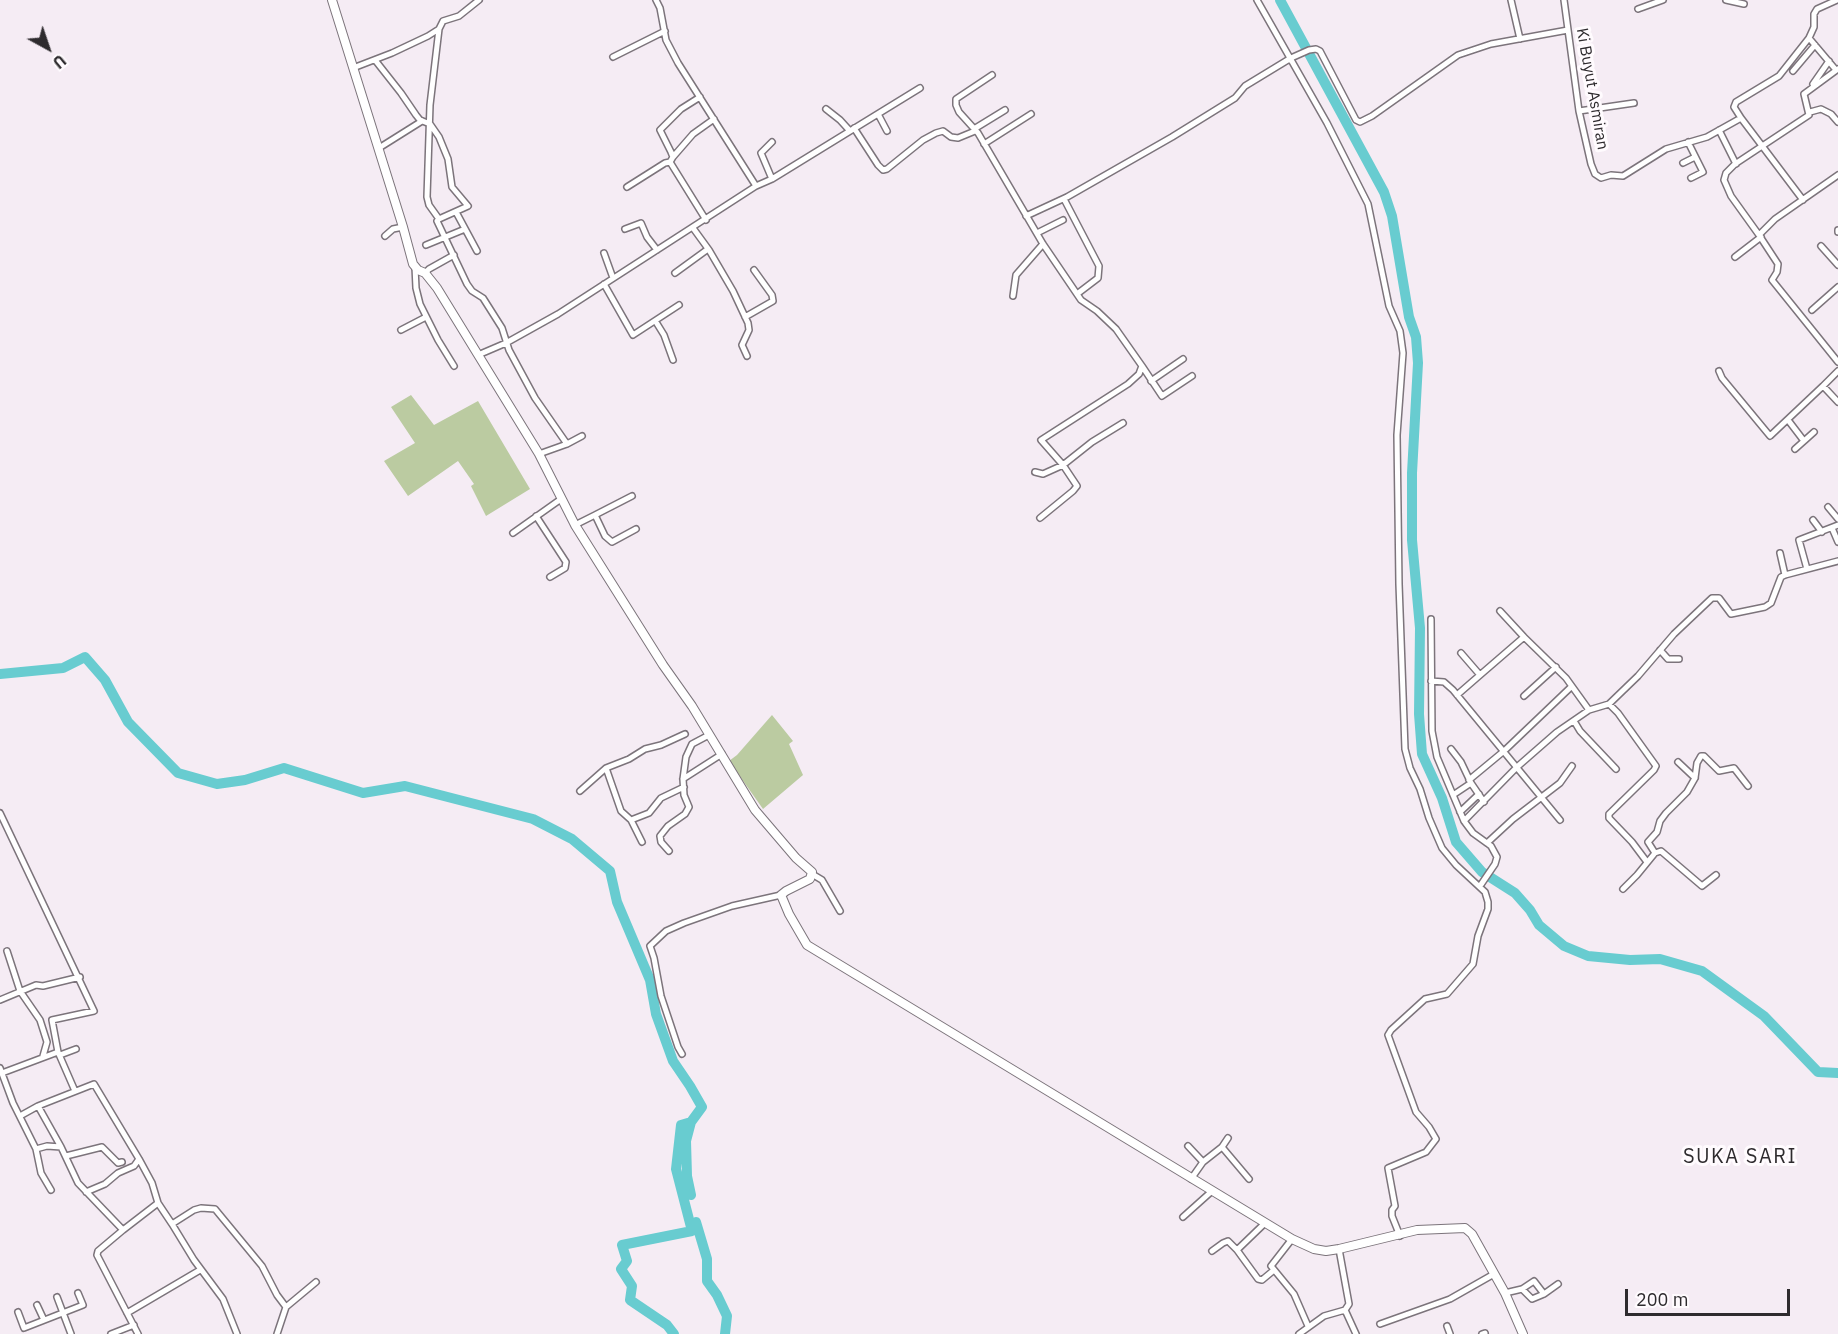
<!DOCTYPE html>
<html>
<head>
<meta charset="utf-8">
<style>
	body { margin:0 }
	#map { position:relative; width:1838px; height:1334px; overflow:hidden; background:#f5ecf4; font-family:"IBM Plex Sans",sans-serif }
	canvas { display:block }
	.north { position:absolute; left:18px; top:18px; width:60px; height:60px; -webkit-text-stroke:4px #fffbfe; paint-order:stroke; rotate:140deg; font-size:16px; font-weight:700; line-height:24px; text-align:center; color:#2e2b2e }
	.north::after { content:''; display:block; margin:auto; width:21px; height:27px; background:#2e2b2e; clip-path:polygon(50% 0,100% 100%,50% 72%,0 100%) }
	.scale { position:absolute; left:1625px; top:1289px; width:165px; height:27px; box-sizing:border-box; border:3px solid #2e2b2e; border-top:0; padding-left:8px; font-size:18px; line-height:21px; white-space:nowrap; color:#2e2b2e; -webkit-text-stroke:4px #fffbfe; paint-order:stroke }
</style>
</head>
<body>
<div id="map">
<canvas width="1838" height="1334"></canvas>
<div class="north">U</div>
<div class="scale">200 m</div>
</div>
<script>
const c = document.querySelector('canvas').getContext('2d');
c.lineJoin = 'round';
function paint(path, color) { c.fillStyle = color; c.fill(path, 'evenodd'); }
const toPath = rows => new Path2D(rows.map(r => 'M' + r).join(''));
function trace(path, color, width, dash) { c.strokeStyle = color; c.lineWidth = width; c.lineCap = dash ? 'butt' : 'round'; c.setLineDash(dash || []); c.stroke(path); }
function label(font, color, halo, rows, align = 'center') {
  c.font = font + ' "IBM Plex Sans",sans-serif'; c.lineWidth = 6; c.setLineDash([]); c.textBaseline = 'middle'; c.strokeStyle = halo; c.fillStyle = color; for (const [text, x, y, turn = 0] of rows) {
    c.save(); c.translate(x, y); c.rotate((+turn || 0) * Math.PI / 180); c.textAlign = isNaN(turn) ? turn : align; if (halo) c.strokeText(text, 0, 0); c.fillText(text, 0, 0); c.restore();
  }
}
paint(toPath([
	[411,395,434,425,478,401,530,489,486,516,471,486,474,484,458,461,408,496,384,461,415,443,391,407],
	[772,715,793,741,789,744,803,775,763,809,729,761,737,755]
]), '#bbcba1');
trace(toPath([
	[1280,0,1384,192,1392,216,1409,317,1416,337,1418,363,1412,473,1412,540,1420,628,1419,714,1422,754,1442,798,1456,842,1482,872,1515,893,1530,910,1539,925,1564,946,1588,956,1630,960,1660,959,1702,971,1764,1016,1818,1072,1838,1073],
	[0,674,63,668,85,657,105,680,128,722,178,773,217,784,245,780,284,768,363,793,405,786,533,819,572,839,610,871,617,902,650,980,656,1014,673,1061,690,1086,702,1107,691,1122,681,1125,676,1169,692,1231,622,1245,627,1261,621,1269,632,1286,630,1300,667,1325,674,1334],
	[691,1195,687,1176,686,1141,691,1122],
	[696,1222,707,1259,707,1281,717,1295,727,1316,725,1334]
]), '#68ccd0', 10);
const street = toPath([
	[656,0,660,8,666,40,678,63,756,186],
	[1257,0,1327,123,1368,204,1389,306,1400,331,1403,353,1397,435,1399,584,1405,749,1410,768,1420,789,1429,818,1442,848,1456,865,1485,892,1488,902,1488,909,1478,936,1473,964,1447,994,1425,999,1391,1030,1388,1035,1416,1112,1429,1127,1436,1139,1426,1152,1388,1168,1395,1206,1392,1210,1392,1216,1400,1236],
	[1511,0,1520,39],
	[1564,0,1579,111,1591,164,1595,174,1601,178,1611,175,1623,176,1666,149,1707,137,1741,118,1734,107,1736,102,1779,76,1809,38,1814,27,1814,14,1817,9,1837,0],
	[1726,0,1744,4],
	[1638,9,1663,0],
	[439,29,430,105,427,197,429,205,439,219],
	[1809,38,1836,70],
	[613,57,665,31],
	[375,60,401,93,416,115,420,120,430,124,439,137,448,159,452,187,468,206,439,219,437,221,467,284,472,291,483,298,502,328,509,350,535,398,567,444],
	[353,68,392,53,428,36,439,29,443,21,459,16,479,0],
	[1793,71,1815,45],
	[992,75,956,99,956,105,959,112,978,133,1043,244,1081,300,1097,311,1116,329,1142,366,1139,374,1128,384,1041,440,1063,465,1092,442,1123,423],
	[1813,84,1829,61],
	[826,109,840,120,850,131],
	[1579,111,1634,103],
	[1810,112,1821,109,1831,114,1838,122],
	[878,114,887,131],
	[1741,118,1803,200],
	[854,128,878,165,883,170,887,169,923,140,936,133,943,131,951,137,958,138,975,131],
	[974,129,1005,110],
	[1719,130,1736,164],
	[772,142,761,153,772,179],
	[1688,142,1703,172,1691,178],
	[984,144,1031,114],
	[379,148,422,121],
	[673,157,693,134,714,119],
	[670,162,673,157,671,152,660,130,681,109,700,97],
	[1683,163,1695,157],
	[1838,175,1775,219,1759,235,1778,264,1777,272,1772,280,1838,362],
	[627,187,665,163,670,162,706,220],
	[1064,199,1099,266,1098,278,1077,294],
	[456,212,477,251],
	[1026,216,1067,197,1172,137,1235,98,1245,86,1291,58,1309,50,1316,49,1320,51,1356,120,1360,122,1372,116,1458,55,1491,44,1568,30],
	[693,228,709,250,733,291,748,323,749,330,742,345,747,356],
	[625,229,641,223,647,237,657,250],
	[1838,230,1838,232],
	[1037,233,1063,220],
	[1759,235,1731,196,1724,180,1726,173,1735,164,1809,115,1804,94,1838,69],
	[385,236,393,229,403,227],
	[426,245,465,229],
	[1821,246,1838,265],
	[604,253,613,278],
	[1735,257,1761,237],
	[415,267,416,288,420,304,438,340,454,366],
	[425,273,429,269,454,255],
	[675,273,708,249],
	[604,284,633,335,679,305],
	[1013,296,1016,275,1043,244],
	[1812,310,1838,287],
	[745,317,773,301,772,295,754,270],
	[656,322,664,335,673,360],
	[401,330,426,317],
	[478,355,506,343,558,314,756,186,772,179,920,88],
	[1142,366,1162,396,1192,376],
	[1719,371,1722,378,1770,436,1823,386,1838,402],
	[1151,381,1183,359],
	[1823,386,1838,371],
	[1788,420,1804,441,1795,449],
	[1804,441,1814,432],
	[539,454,567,444,582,436],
	[1035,472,1043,474,1063,465,1077,486,1073,491,1040,518],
	[1828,507,1838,519],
	[595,515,632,496],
	[536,516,566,562,565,568,550,577],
	[1813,520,1822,532],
	[575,525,595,515,605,536,612,542,636,529],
	[1832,528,1838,542],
	[513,533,561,499],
	[1780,553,1785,575],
	[1807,569,1799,540,1838,525],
	[1500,611,1524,637,1566,678,1589,710],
	[1431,619,1432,731,1437,757,1464,821],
	[1660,650,1668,659,1679,659],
	[1461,653,1480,675,1524,637],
	[1431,681,1444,682,1453,690,1560,820],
	[1457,695,1480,675],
	[1524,696,1556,667],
	[1609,704,1618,713,1656,766,1654,770,1609,814,1609,818,1632,842,1647,862],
	[1574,721,1580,731,1616,769],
	[1451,749,1461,762,1471,783,1484,802],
	[1678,762,1695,778],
	[606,768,621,811,631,820],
	[683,779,722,754],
	[1469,780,1504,751,1571,687],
	[580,791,606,768,629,759,645,749,661,745,685,734],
	[1453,795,1471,783],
	[1460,812,1479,794],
	[0,813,94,1011,52,1020,58,1052],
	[642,842,631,820,649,813,661,798,684,787],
	[1487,843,1513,819,1560,783,1572,766],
	[669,851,661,842,660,836,668,826,685,814,689,807,684,795,683,779,686,757,692,744,709,735],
	[1655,853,1661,851,1702,886,1716,875],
	[812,874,822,880,840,911],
	[1480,886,1495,864,1497,857,1491,846,1473,833,1464,821,1517,767,1557,732,1589,710,1609,704,1638,676,1674,634,1712,598,1719,598,1731,614,1765,607,1771,603,1781,577,1785,575,1838,561],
	[1623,889,1637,875,1655,853,1648,842,1657,832,1660,821,1666,813,1687,792,1695,778,1697,763,1701,756,1704,756,1719,771,1734,768,1748,786],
	[7,951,20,991,40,1020,47,1042,43,1056],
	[0,1000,36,985,43,986,80,977],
	[682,1054,678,1047,661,996,654,958,650,946,666,931,684,923,732,906,781,895],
	[60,1055,76,1049],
	[0,1068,13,1103,36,1149,41,1173,51,1190],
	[2,1073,58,1052,75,1091],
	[38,1106,61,1147],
	[20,1116,38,1106,94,1084,139,1159,152,1183,158,1203,172,1224,194,1210,201,1208,215,1209,262,1266,277,1295,286,1307],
	[1188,1146,1203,1162,1191,1179],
	[1222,1147,1249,1179],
	[36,1149,47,1146,61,1147,78,1183,123,1230,98,1251,97,1255,138,1334],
	[66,1156,102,1147,118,1163,122,1162],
	[1203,1162,1222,1147,1228,1138],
	[86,1192,105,1184,118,1173,134,1166,139,1159],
	[1183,1217,1212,1191],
	[1265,1223,1237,1250,1258,1279,1262,1280,1274,1270],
	[172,1224,194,1260,223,1299,237,1334],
	[123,1230,158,1203],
	[1292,1239,1271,1266,1294,1294,1308,1326],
	[1339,1249,1349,1304,1345,1310,1356,1334],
	[1212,1251,1223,1243,1228,1241,1237,1250],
	[1522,1289,1532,1299,1544,1294],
	[1505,1293,1522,1289,1534,1281,1544,1294,1558,1284],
	[57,1297,71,1334],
	[37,1305,44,1320],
	[18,1312,24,1328,83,1305,78,1293],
	[127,1313,200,1270],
	[1380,1324,1450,1299,1494,1274],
	[1447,1326,1450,1334],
	[111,1334,134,1325],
	[277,1334,286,1307,316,1282],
	[1299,1334,1324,1316,1345,1310],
	[1482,1334,1485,1333]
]);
const secondary = toPath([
	[332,0,403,227,413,264,418,270,425,273,437,288,539,454,575,525,663,665,692,706,755,810,796,858,812,872,810,879,786,891,781,895,789,914,807,945,1292,1239,1314,1249,1326,1251,1339,1249,1417,1230,1465,1228,1472,1234,1505,1293,1523,1334]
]);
trace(street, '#7c747b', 8);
trace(secondary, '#7c747b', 10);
trace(street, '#fff', 5);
trace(secondary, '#fff', 8);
label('16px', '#2e2b2e', '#fffbfe', [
	["Ki Buyut Asmiran",1592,89,80]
]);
c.letterSpacing = '1.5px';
label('20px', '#2e2b2e', '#fffbfe', [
	["SUKA SARI",1740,1157]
]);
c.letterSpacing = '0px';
</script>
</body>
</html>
